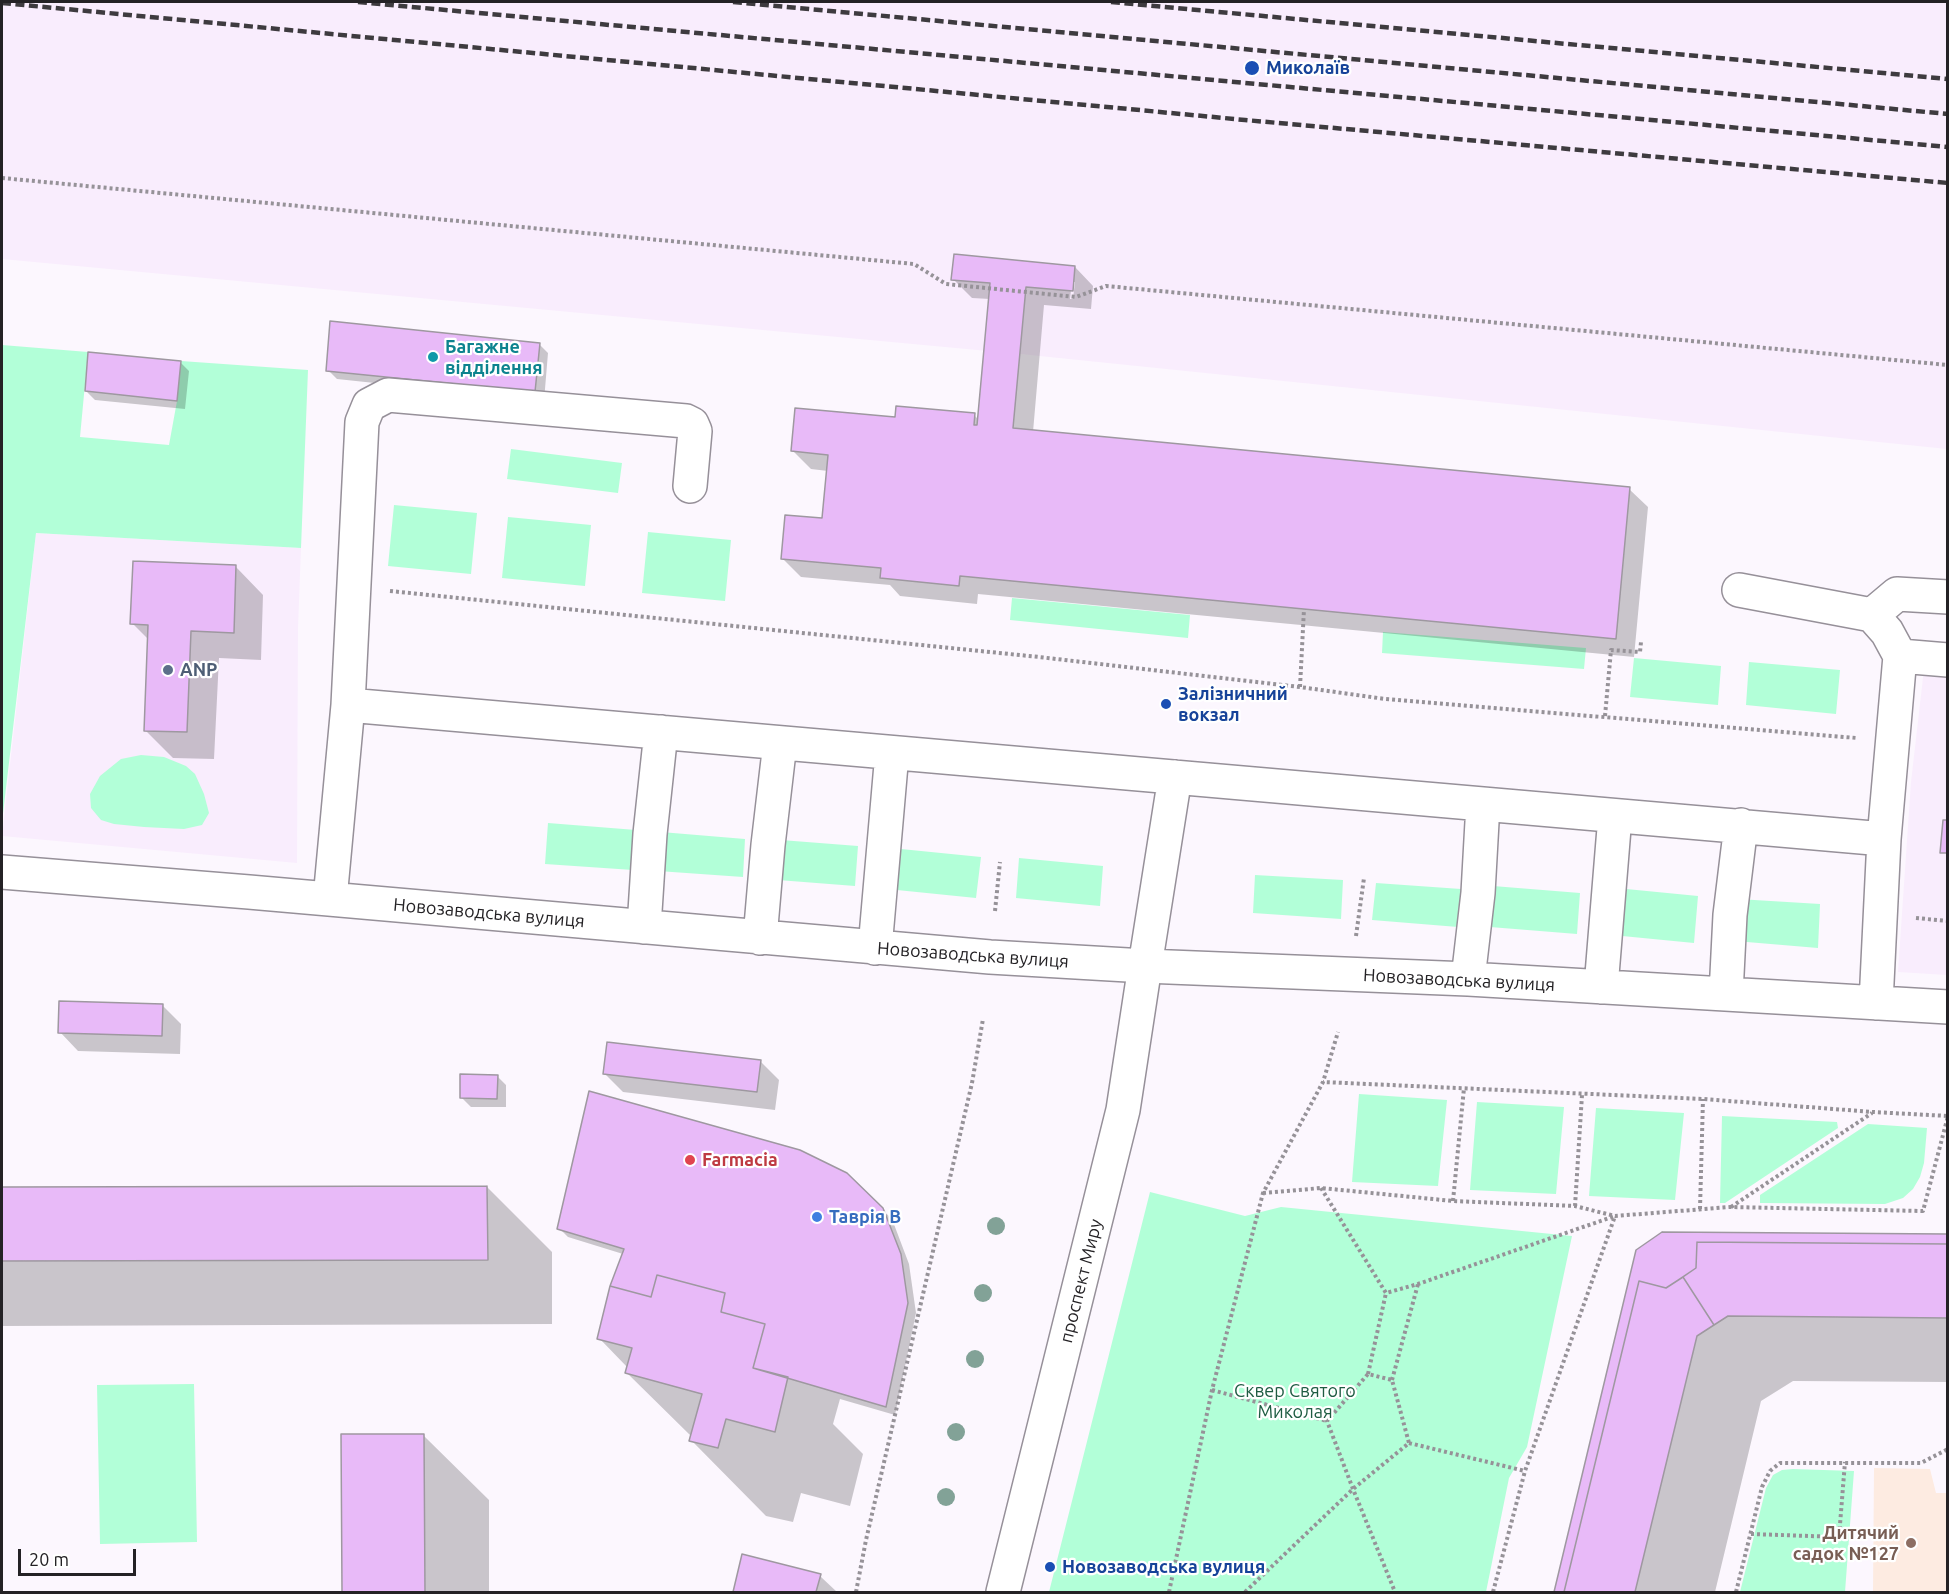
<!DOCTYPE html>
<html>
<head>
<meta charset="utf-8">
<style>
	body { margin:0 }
	#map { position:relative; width:1949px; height:1594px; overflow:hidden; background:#fcf7fe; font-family:Ubuntu,sans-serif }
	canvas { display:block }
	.frame { position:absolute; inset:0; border:3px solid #242225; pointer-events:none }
	.scale { position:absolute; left:18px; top:1549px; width:118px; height:27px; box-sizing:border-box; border:3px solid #242225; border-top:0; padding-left:8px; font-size:18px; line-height:21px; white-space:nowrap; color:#242225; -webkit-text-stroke:4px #fff; paint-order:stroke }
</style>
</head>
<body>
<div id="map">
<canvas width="1949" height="1594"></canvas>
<div class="frame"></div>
<div class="scale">20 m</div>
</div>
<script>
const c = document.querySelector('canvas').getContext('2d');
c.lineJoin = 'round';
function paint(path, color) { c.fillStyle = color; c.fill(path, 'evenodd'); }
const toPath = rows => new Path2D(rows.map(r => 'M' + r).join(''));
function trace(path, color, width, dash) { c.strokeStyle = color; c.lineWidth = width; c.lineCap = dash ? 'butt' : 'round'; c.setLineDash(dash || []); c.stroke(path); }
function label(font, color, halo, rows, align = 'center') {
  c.font = font + ' Ubuntu,sans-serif'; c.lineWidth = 4.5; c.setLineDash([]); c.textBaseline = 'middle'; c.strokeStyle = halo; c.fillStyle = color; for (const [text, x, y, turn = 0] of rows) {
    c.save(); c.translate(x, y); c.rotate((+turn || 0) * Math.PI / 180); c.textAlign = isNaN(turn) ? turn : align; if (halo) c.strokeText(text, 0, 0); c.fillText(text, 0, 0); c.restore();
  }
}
paint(toPath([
	[2,2,1947,2,1947,449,1020,354,2,259],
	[36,533,301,548,298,628,297,863,2,836],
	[1924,669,1947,672,1947,975,1898,972,1911,782]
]), '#f9edfd');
paint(toPath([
	[1874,1468,1930,1469,1936,1493,1947,1493,1947,1592,1873,1592]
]), '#fdebe1');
paint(toPath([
	[2,345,88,352,80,437,169,445,177,401,181,361,308,370,301,548,36,533,2,822],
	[511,449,622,463,618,493,507,479],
	[394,505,477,513,471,574,388,566],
	[508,517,591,525,585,586,502,578],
	[648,532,731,540,725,601,642,593],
	[1012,598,1190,615,1188,638,1010,620],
	[1383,632,1586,648,1584,669,1382,653],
	[1634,658,1721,666,1718,705,1630,697],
	[1749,662,1840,670,1836,714,1746,705],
	[141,755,164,757,186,766,195,774,204,794,209,813,202,825,184,829,144,827,114,824,101,820,91,808,90,794,100,776,121,759],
	[548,823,636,830,633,870,545,864],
	[661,832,745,839,743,877,658,871],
	[781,840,858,846,855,886,778,880],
	[901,849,981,857,976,898,897,890],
	[1019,858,1103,866,1100,906,1016,898],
	[1255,875,1343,880,1341,919,1253,913],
	[1376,883,1461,889,1458,927,1372,920],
	[1493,886,1580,893,1577,934,1490,927],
	[1616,888,1698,896,1694,943,1612,935],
	[1738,899,1820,904,1818,948,1735,941],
	[1359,1094,1447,1100,1438,1186,1352,1182],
	[1477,1102,1564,1107,1556,1194,1470,1190],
	[1596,1108,1684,1113,1675,1200,1589,1196],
	[1722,1116,1837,1122,1838,1128,1725,1203,1720,1203],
	[1868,1124,1927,1128,1924,1163,1920,1177,1913,1189,1903,1198,1885,1204,1760,1203,1760,1195],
	[1150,1192,1245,1216,1281,1207,1572,1236,1527,1447,1509,1478,1486,1592,1049,1592],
	[194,1384,197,1542,100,1544,97,1385],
	[1793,1469,1854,1471,1845,1592,1740,1592,1766,1488,1773,1475,1782,1470]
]), '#b2ffd8');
paint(toPath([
	[1075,267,1093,286,1091,309,1044,305,1033,432,1629,489,1648,507,1634,657,978,594,977,604,900,596,890,585,801,577,782,558,823,520,828,471,811,469,792,450,897,418,974,415,979,420,990,299,972,298,953,279],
	[1072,282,1075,282,1073,299,1070,299],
	[539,344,548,353,544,401,337,379,328,370],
	[180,362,189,371,185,409,95,400,86,391],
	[236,567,263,595,261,660,219,658,214,759,173,758,145,730,149,640,132,623],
	[162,1005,181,1024,180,1054,78,1051,60,1032],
	[760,1061,779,1080,775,1110,623,1092,605,1074],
	[497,1076,506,1085,506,1107,471,1107,462,1098],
	[846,1175,892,1219,909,1264,916,1313,895,1415,840,1399,833,1424,863,1454,850,1506,801,1493,793,1522,766,1516,691,1440,692,1437,627,1373,628,1368,599,1338,623,1254,568,1237,559,1228],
	[487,1187,552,1252,552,1324,2,1326,2,1189],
	[1948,1236,1948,1382,1793,1381,1761,1401,1715,1592,1555,1592,1637,1251],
	[343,1436,424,1436,489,1500,489,1592,343,1592],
	[744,1556,820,1576,837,1592,734,1592]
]), '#0003');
const building = toPath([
	[954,254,1075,266,1073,291,1026,287,1013,428,1630,487,1616,639,960,576,959,586,880,578,881,568,781,559,785,515,822,518,828,455,791,451,795,408,895,417,896,406,975,413,974,425,977,425,990,283,951,280,954,254],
	[330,321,540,343,535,392,326,371,330,321],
	[88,352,181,361,177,401,85,391,88,352],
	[133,561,236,565,234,633,191,631,187,732,144,731,148,625,130,624,133,561],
	[1943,820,1948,820,1948,853,1940,853,1943,820],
	[59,1001,163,1004,162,1036,58,1033,59,1001],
	[607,1042,761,1060,757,1092,603,1074,607,1042],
	[460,1074,498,1075,497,1099,460,1098,460,1074],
	[589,1091,800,1150,847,1173,883,1208,901,1254,908,1303,886,1407,753,1368,765,1324,721,1312,725,1293,657,1275,651,1297,610,1286,624,1249,557,1229,589,1091],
	[487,1186,488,1260,2,1261,2,1187,487,1186],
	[1662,1232,1948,1234,1948,1244,1697,1242,1696,1268,1666,1288,1639,1281,1564,1592,1554,1592,1636,1250,1662,1232],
	[1697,1242,1948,1244,1948,1318,1728,1316,1714,1325,1683,1277,1696,1268,1697,1242],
	[657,1275,725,1293,721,1312,765,1324,753,1368,788,1377,775,1432,726,1419,718,1448,689,1441,702,1394,625,1373,632,1348,597,1339,610,1286,651,1297,657,1275],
	[1683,1277,1714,1325,1697,1336,1635,1592,1564,1592,1639,1281,1666,1288,1683,1277],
	[341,1434,424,1434,425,1592,342,1592,341,1434],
	[742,1554,821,1574,816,1592,733,1592,742,1554]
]);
paint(building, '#e8baf8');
trace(building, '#9e98a0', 1.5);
const minor = toPath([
	[1739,590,1872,615,1887,632,1900,656],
	[1872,615,1897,594,1948,597],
	[348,705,1884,839],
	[2,872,249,892,990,957,1145,966,1468,979,1948,1007],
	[330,899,348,705,362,422,369,405,388,395,686,421,692,424,695,431,690,486],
	[644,927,650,834,661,732],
	[760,938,768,845,780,743],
	[875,948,892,753],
	[1145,966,1175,777],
	[1468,979,1478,893,1483,804],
	[1601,987,1615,816],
	[1726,994,1730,915,1741,825],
	[1876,1003,1884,839,1900,656,1948,660]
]);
const major = toPath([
	[1003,1592,1123,1110,1145,966]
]);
trace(minor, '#969099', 36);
trace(major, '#969099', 36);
trace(toPath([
	[2,178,914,264,946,284,1076,297,1106,286,1948,365],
	[390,591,1039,657,1300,687,1385,699,1857,738],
	[1300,687,1304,609],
	[1605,716,1611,650,1640,652,1641,642],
	[995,911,1000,862],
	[1916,918,1948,921],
	[1356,936,1364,878],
	[1321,1188,1386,1293,1418,1284,1615,1216],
	[1263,1193,1321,1188,1453,1201,1575,1206,1615,1216,1730,1207,1923,1211,1948,1116,1873,1112,1703,1099,1323,1082],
	[1453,1201,1464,1088],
	[1575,1206,1582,1095],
	[1731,1207,1872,1113],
	[1700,1209,1703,1099],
	[1368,1374,1386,1293],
	[1392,1380,1418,1284],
	[1212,1390,1327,1421],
	[1409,1443,1525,1471],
	[1751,1534,1839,1537,1845,1462],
	[856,1592,866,1540,972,1083,983,1019],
	[1169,1592,1212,1390,1263,1193,1323,1082,1338,1032],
	[1245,1592,1353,1489,1409,1443,1392,1380,1368,1374,1327,1421,1353,1489,1395,1592],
	[1493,1592,1525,1471,1615,1216],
	[1736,1592,1762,1487,1770,1471,1780,1463,1921,1463,1948,1449]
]), '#969298', 4, [3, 3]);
trace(minor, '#fff', 33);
trace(major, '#fff', 33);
trace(toPath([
	[358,2,1948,147],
	[733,2,1948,114],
	[1111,2,1948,79],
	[2,3,1245,120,1948,183]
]), '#3e3b3f', 4.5, [9, 4.5]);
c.fillStyle = '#82a297';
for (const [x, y] of [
	[996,1226],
	[983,1293],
	[975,1359],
	[956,1432],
	[946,1497]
]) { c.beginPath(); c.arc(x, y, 9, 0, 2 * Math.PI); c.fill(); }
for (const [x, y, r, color] of [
	[1252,68,8,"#1a4fb4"],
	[433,357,6,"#0f9aa8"],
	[168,670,6,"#5c6f8a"],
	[1166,704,6,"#1a4fb4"],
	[690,1160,6,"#e0444e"],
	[817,1217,6,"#3f7fe0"],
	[1911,1543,6,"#8d6e63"],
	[1050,1567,6,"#1a4fb4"]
]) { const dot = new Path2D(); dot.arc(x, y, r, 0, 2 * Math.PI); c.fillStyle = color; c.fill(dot); trace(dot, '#fff', 2); }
label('bold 18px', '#164399', '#fff', [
	["Миколаїв",1266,68],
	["Залізничний",1178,694],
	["вокзал",1178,715],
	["Новозаводська вулиця",1062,1567]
], 'left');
label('bold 18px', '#0d838f', '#fff', [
	["Багажне",445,347],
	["відділення",445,368]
], 'left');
label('bold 18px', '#4e5e75', '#fff', [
	["ANP",180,670]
], 'left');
label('18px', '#242225', '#fff', [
	["Новозаводська вулиця",489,913,5],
	["Новозаводська вулиця",973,955,4],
	["Новозаводська вулиця",1459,980,3],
	["проспект Миру",1081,1281,-76]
]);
label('bold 18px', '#be3a42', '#fff', [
	["Farmacia",702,1160]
], 'left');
label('bold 18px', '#366cbe', '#fff', [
	["Таврія В",829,1217]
], 'left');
label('18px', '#1e5c42', '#fff', [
	["Сквер Святого",1295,1391],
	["Миколая",1295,1412]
]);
label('bold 18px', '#785e54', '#fff', [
	["Дитячий",1899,1533],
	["садок №127",1899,1554]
], 'right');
</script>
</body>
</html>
